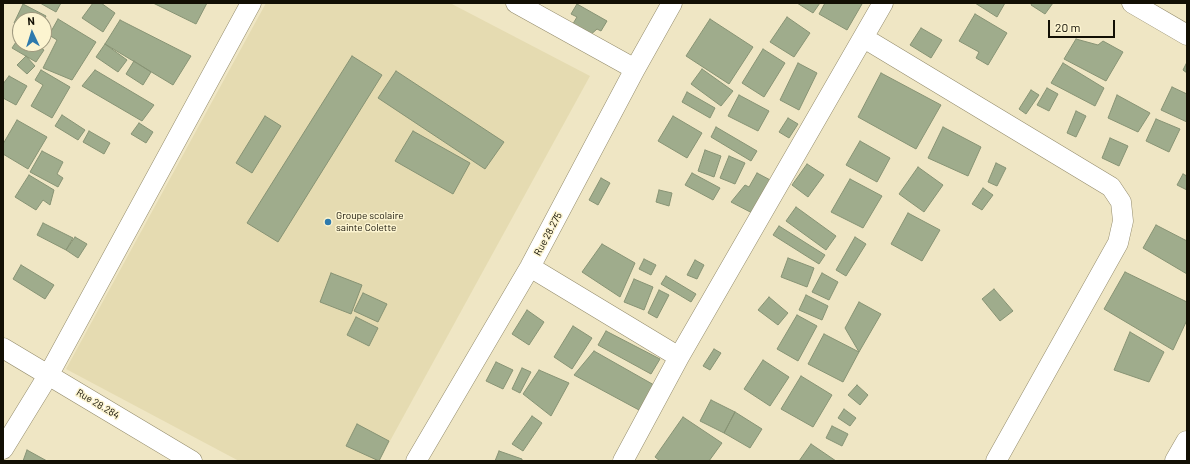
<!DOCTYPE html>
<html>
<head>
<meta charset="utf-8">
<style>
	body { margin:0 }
	#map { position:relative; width:1190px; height:464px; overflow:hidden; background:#efe6c4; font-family:Barlow,sans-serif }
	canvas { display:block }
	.frame { position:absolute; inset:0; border:4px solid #120f04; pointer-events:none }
	.north { position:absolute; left:12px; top:12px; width:40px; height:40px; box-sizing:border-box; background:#fcf4d0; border:1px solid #9e987e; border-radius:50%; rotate:356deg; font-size:11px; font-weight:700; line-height:16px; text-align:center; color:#120f04 }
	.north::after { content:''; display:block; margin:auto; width:14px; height:18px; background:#2e7aad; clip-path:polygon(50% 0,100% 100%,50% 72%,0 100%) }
	.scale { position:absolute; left:1048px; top:20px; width:67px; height:18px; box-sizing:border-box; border:2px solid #120f04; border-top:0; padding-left:5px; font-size:12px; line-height:14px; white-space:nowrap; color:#120f04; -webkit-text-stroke:3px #fcf4d0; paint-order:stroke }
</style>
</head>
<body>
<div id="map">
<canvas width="1190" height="464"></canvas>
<div class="frame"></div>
<div class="north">N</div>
<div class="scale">20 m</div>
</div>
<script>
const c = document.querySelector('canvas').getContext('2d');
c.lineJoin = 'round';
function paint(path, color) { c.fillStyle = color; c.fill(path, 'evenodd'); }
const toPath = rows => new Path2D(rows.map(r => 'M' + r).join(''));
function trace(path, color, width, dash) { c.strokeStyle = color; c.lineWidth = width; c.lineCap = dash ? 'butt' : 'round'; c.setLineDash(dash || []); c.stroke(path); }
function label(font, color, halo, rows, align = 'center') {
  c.font = font + ' Barlow,sans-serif'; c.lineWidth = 3; c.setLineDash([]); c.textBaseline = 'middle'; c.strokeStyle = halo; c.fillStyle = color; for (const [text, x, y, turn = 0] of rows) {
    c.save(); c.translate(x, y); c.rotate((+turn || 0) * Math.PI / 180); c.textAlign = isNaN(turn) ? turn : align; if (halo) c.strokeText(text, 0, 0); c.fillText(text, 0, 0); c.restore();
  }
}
paint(toPath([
	[266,3,450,3,590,76,379,461,239,461,66,369]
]), '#e5dbb1');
const building = toPath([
	[40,3,61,3,56,12,40,3],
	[93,3,101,3,115,13,103,32,82,18,93,3],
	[153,3,207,3,196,24,153,3],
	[797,3,820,3,813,13,797,3],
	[825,3,859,3,862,4,847,30,819,14,825,3],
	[975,3,1005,3,997,17,975,3],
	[1032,3,1053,3,1045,14,1031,5,1032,3],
	[23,4,46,16,44,20,20,20,20,26,14,23,23,4],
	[577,4,607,21,601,31,597,29,588,37,571,27,577,17,571,14,577,4],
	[975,14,1007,33,988,65,976,58,979,52,959,41,975,14],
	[787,17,810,33,794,57,770,42,787,17],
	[58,19,96,42,72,80,43,68,57,40,49,35,58,19],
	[710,19,753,47,729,84,686,56,710,19],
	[120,20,191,56,173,85,105,44,120,20],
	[921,28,942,40,931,58,910,45,921,28],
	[20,36,20,44,34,44,44,50,36,62,12,48,20,36],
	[1076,39,1098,45,1103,41,1123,52,1106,81,1064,59,1076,39],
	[105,44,127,60,118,72,96,57,105,44],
	[763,49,785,63,764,97,742,83,763,49],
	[26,56,35,66,27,74,17,65,26,56],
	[352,56,382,75,278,242,247,223,352,56],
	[134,61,151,72,143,85,126,74,134,61],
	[1187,62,1187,73,1183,70,1187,62],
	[798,63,817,73,799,110,780,100,798,63],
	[1063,63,1104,88,1095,106,1051,83,1063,63],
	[702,69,733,91,721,106,691,84,702,69],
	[41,70,70,87,52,118,31,106,43,85,35,80,41,70],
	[95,70,154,105,142,121,82,86,95,70],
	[396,71,504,142,485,169,378,98,396,71],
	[881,73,941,105,916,149,858,117,881,73],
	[9,76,27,86,16,105,3,98,3,84,9,76],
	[1172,87,1187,94,1187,122,1161,110,1172,87],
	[1047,88,1058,94,1049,111,1037,105,1047,88],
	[1031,90,1039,95,1026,114,1019,109,1031,90],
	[687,92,715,108,710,118,682,102,687,92],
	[739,95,769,111,758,131,728,116,739,95],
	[1117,95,1150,113,1138,132,1108,118,1117,95],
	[1076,111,1086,116,1076,137,1067,133,1076,111],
	[62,115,85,130,78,140,55,126,62,115],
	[265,116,281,126,252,173,236,163,265,116],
	[673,116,702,133,687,158,658,141,673,116],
	[788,118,798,124,789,138,779,132,788,118],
	[1156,119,1180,129,1169,152,1146,141,1156,119],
	[17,120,47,137,28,169,3,154,3,144,17,120],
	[139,123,153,132,146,143,131,134,139,123],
	[716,127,757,151,751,161,711,137,716,127],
	[943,127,981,147,968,176,928,158,943,127],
	[89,131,110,143,104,154,83,142,89,131],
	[413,131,470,163,453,194,395,161,413,131],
	[1110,138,1128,146,1119,166,1102,158,1110,138],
	[860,141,890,158,877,182,846,165,860,141],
	[705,150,721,156,714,177,698,171,705,150],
	[42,151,63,162,57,174,63,178,58,187,30,172,42,151],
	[729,156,745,163,735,184,720,178,729,156],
	[996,163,1006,168,997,186,988,182,996,163],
	[807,164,824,175,808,197,792,185,807,164],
	[918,167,943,185,924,212,899,194,918,167],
	[692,173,720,188,713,200,685,185,692,173],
	[757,173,774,182,756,215,731,202,745,185,749,187,757,173],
	[1183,174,1187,176,1187,190,1177,185,1183,174],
	[29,175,54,190,50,205,43,200,36,210,15,197,29,175],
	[601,178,610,183,598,205,589,200,601,178],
	[850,179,882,196,863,228,831,212,850,179],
	[983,188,993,195,982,210,972,204,983,188],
	[659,190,672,193,669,206,656,202,659,190],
	[796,207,836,236,826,250,786,221,796,207],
	[908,213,940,230,922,261,891,244,908,213],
	[43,223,73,238,66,250,37,235,43,223],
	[1156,225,1187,241,1187,274,1143,248,1156,225],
	[779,226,825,255,819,264,773,235,779,226],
	[75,237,87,244,78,258,66,250,75,237],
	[855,237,866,244,846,276,836,270,855,237],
	[602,244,635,263,620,297,582,272,602,244],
	[788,258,814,268,807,287,781,277,788,258],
	[644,259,656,265,651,275,639,269,644,259],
	[695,260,704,265,697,279,687,275,695,260],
	[21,265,54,285,45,299,13,279,21,265],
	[1125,272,1187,302,1187,320,1173,350,1104,309,1125,272],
	[331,273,362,285,351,314,320,302,331,273],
	[822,273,838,282,829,300,812,292,822,273],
	[666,276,696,294,691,302,661,284,666,276],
	[634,279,653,287,644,310,624,302,634,279],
	[994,289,1013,311,1000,321,982,299,994,289],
	[659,290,669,295,657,318,648,313,659,290],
	[363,293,387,304,378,322,354,311,363,293],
	[806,295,828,306,822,320,799,310,806,295],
	[769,297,788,313,778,325,758,310,769,297],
	[859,302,881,314,859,352,845,328,859,302],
	[527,310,544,322,529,345,512,334,527,310],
	[797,315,817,326,798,361,777,349,797,315],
	[356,317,378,328,369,346,347,335,356,317],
	[573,326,592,338,572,369,554,357,573,326],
	[606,331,660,359,651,374,598,345,606,331],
	[1130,332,1164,352,1149,382,1114,370,1130,332],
	[824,334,859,352,843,382,808,364,824,334],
	[714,349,721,353,710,370,703,366,714,349],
	[594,351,654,385,639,410,574,375,594,351],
	[763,360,789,377,770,406,744,389,763,360],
	[496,362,513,370,503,389,486,381,496,362],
	[522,368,531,372,520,393,512,389,522,368],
	[539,370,569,383,551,416,523,394,539,370],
	[801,376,832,395,813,427,781,409,801,376],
	[857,385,868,395,860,405,848,395,857,385],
	[711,400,735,412,724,433,700,421,711,400],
	[844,409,856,418,850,426,838,418,844,409],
	[735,412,762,429,750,448,724,433,735,412],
	[532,416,542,423,523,451,512,444,532,416],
	[683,417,722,443,709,461,660,461,655,457,683,417],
	[357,424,389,441,379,461,346,446,357,424],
	[832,426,848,434,842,446,826,438,832,426],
	[811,444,836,461,799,461,811,444],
	[27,450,47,461,23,461,27,450],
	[499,451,522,459,522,461,495,461,499,451]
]);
paint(building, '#9fac8c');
trace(building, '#879374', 1);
const minor = toPath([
	[516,3,635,69],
	[1132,3,1187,35],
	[864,38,1111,187,1121,202,1123,221,1118,243,996,461],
	[530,267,679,357],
	[3,348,192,461],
	[3,449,49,374,251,3],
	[416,461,530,267,635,69,672,3],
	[623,461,679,357,883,3]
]);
const secondary = toPath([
	[1176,461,1187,442]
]);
trace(minor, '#938b6b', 21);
trace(secondary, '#938b6b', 23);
trace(minor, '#fff', 20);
trace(secondary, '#fff', 22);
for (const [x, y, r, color] of [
	[328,222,4,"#2e7aad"]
]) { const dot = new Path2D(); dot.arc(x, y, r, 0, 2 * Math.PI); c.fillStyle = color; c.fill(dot); trace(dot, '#fcf4d0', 1.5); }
label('10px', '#120f04', '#fcf4d0', [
	["Groupe scolaire",336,216],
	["sainte Colette",336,228]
], 'left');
label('10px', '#120f04', '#fcf4d0', [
	["Rue 28.275",548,234,-62],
	["Rue 28.284",98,404,31]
]);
</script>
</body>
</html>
